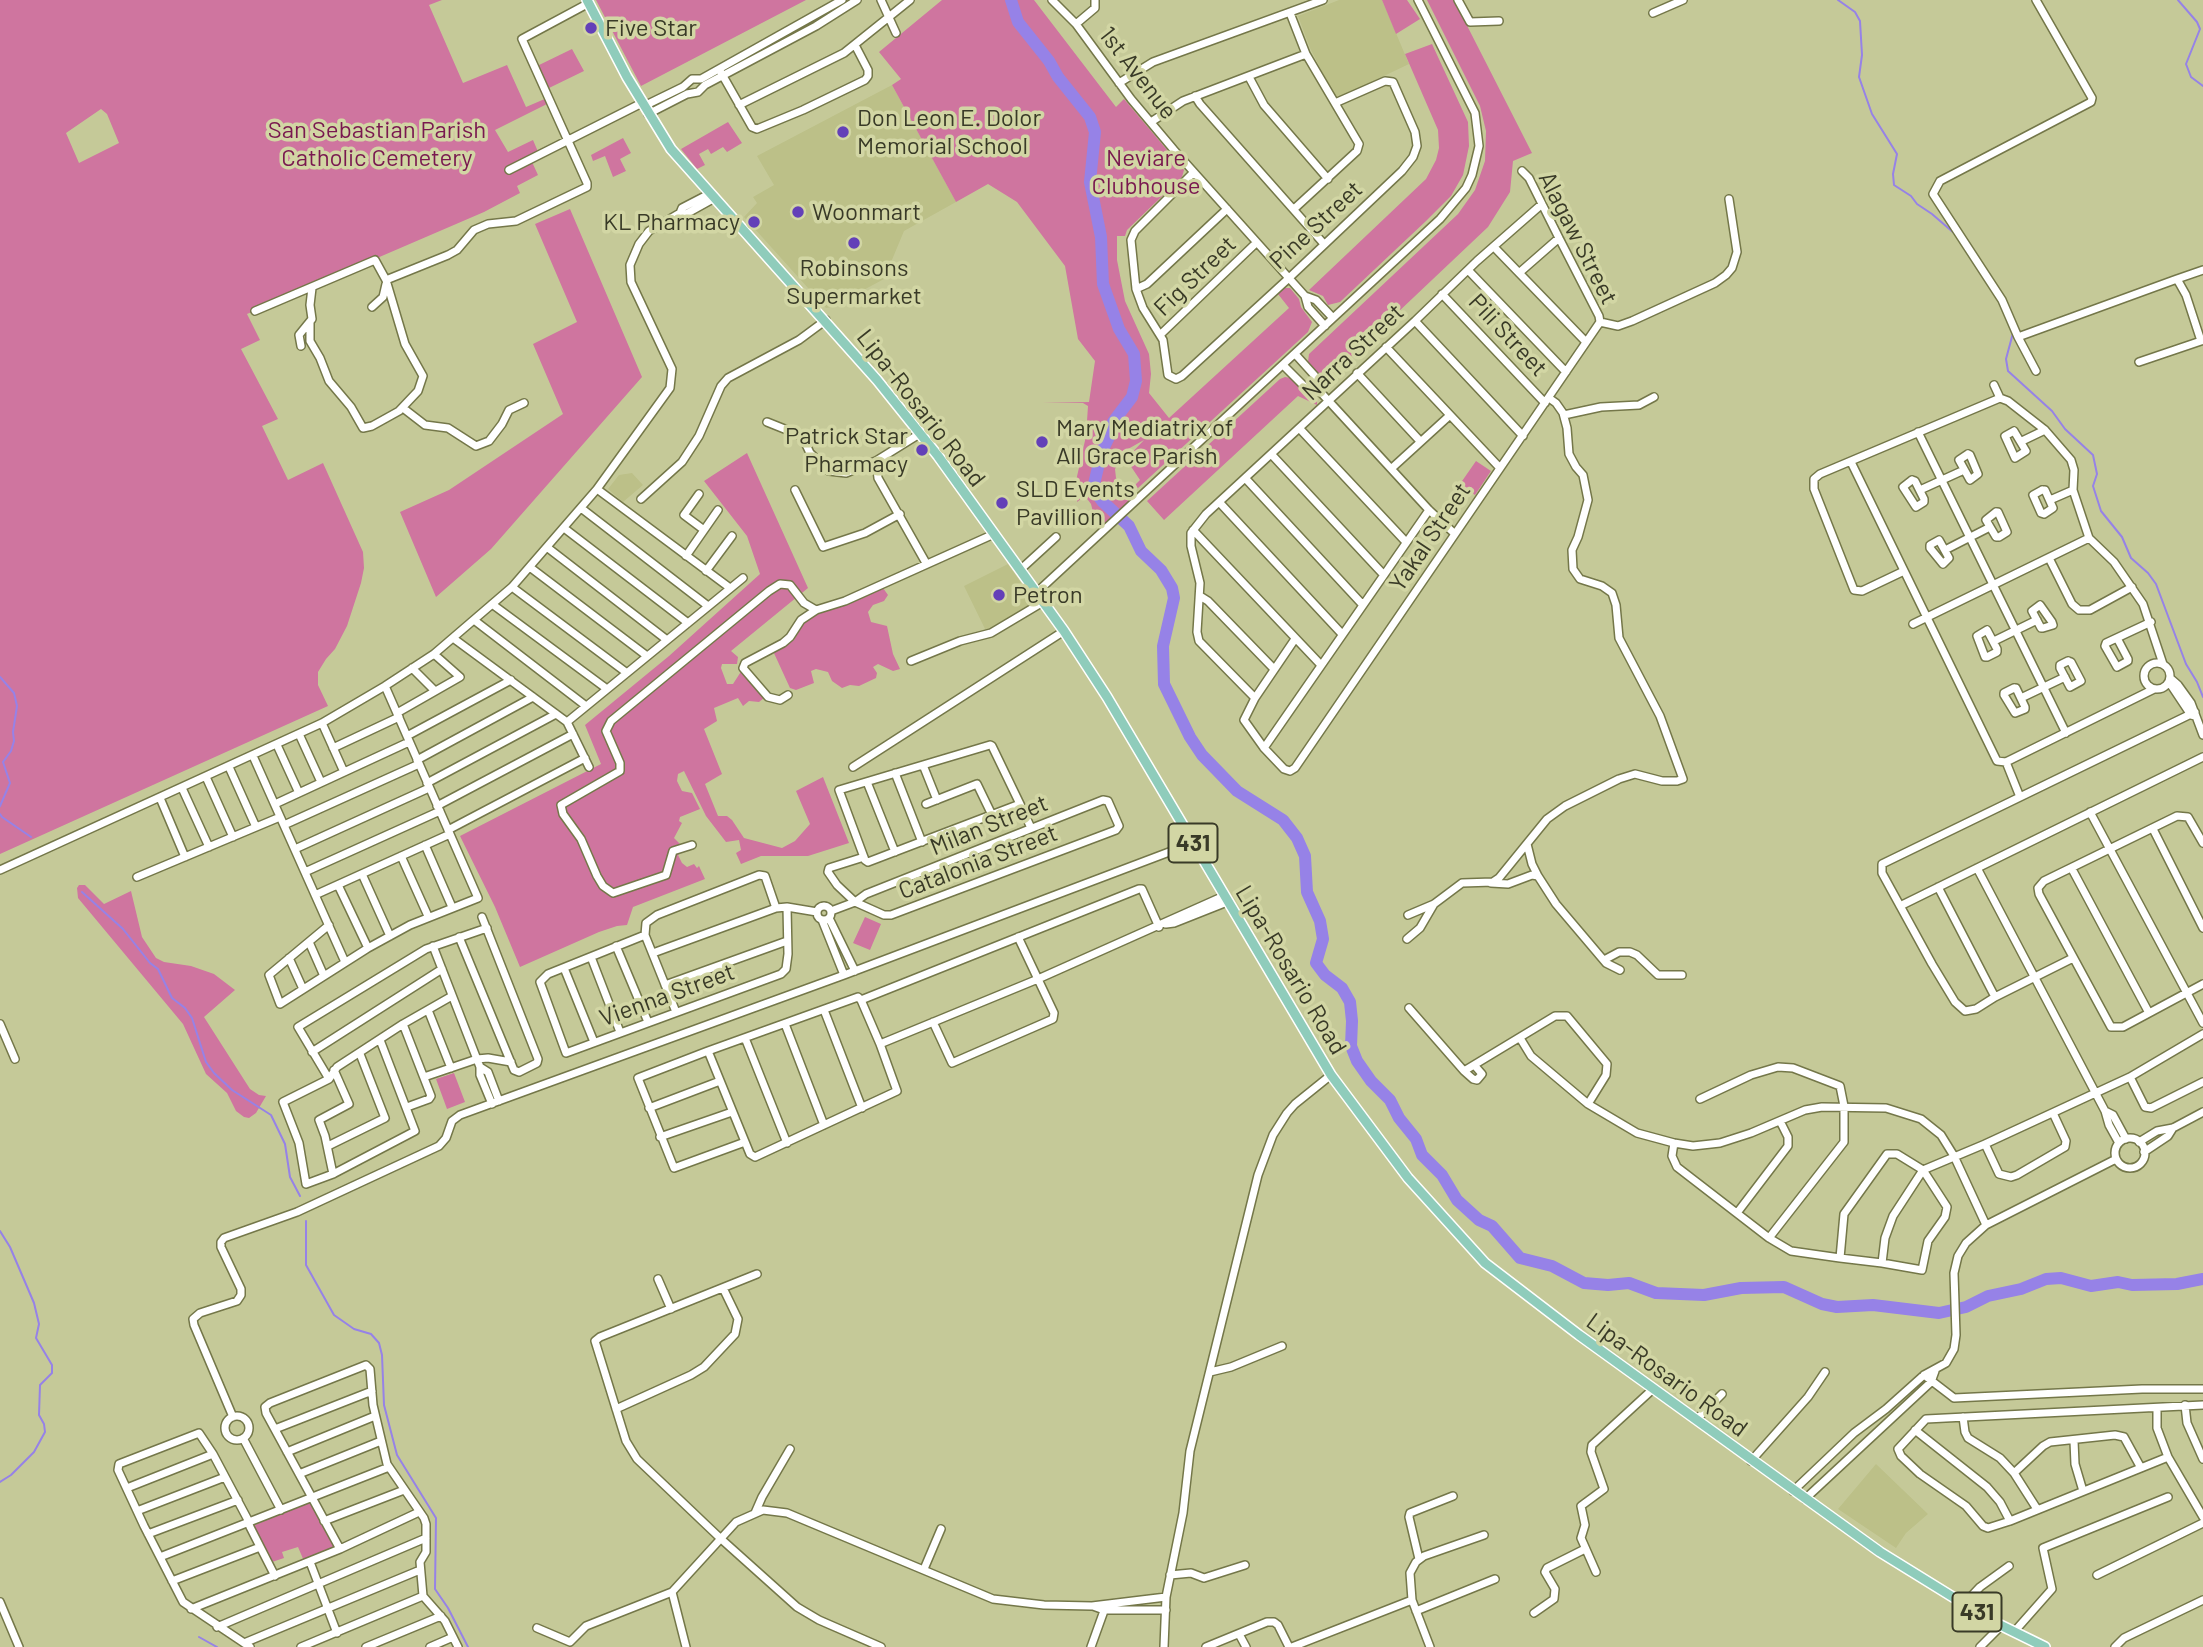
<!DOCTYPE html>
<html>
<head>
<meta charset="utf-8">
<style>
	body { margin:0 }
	canvas { display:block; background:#c5c998 }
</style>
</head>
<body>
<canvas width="2203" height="1647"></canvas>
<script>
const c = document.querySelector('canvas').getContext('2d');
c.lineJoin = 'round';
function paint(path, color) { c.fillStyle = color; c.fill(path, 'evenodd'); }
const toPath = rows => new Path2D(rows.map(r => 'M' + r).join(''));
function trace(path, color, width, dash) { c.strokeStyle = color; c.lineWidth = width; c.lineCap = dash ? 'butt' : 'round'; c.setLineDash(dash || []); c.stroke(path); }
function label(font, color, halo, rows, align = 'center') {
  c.font = font + ' Barlow,sans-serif'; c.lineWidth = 7; c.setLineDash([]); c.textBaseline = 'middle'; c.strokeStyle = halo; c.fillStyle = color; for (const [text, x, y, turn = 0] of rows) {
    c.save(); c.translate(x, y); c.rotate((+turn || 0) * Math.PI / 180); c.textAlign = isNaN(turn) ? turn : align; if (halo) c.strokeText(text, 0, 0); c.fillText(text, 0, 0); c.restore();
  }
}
paint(toPath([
	[1339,0,1382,0,1409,64,1340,97,1334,95,1310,48,1298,16],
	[892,85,956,202,904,231,884,279,832,307,826,308,744,217,757,203,753,197,774,185,757,156],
	[632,473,643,485,623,502,608,489,619,475],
	[1008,564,1035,603,986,631,964,586],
	[1876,1464,1928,1514,1906,1533,1896,1548,1838,1509]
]), '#bcc088');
paint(toPath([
	[0,0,442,0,429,5,463,83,507,65,526,107,547,98,549,103,495,130,508,152,533,140,539,154,532,162,538,175,517,186,520,193,484,212,247,314,260,340,241,349,278,419,262,426,288,480,323,463,363,552,364,568,361,583,347,626,335,649,326,659,318,672,318,685,328,706,0,854],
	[101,109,107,114,119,143,79,163,66,133],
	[596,0,806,0,641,86],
	[942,0,1034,0,1116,107,1124,99,1184,170,1182,177,1127,230,1125,236,1117,236,1117,260,1125,301,1149,354,1151,374,1149,393,1169,418,1289,308,1278,294,1285,288,1290,288,1299,299,1301,307,1312,322,1308,332,1138,488,1135,485,1140,480,1126,459,1144,440,1128,449,1115,469,1116,478,1130,500,1103,526,1094,516,1091,504,1085,496,1077,502,1079,485,1076,481,1086,436,1089,436,1092,422,1087,421,1088,406,1083,403,1042,403,1089,402,1095,361,1078,339,1065,266,1017,202,988,184,956,202,892,85,901,79,879,52],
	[1382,0,1407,0,1420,19,1396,34],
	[1427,0,1454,0,1532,153,1513,161,1510,192,1488,227,1321,385,1319,374,1308,362,1309,354,1458,214,1475,190,1485,161,1486,131,1480,106],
	[1432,44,1468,122,1469,146,1463,175,1451,196,1426,221,1340,302,1328,305,1323,296,1309,290,1426,179,1436,160,1439,148,1438,130,1405,54],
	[572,49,584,71,549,88,537,66],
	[728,122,742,143,727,152,723,147,711,154,708,149,699,154,705,165,697,169,681,149],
	[623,138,631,153,620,159,626,171,613,177,605,156,593,161,591,155],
	[570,209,642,377,491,549,436,597,400,512,449,490,563,414,533,344,577,322,535,224],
	[1285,377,1291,378,1302,390,1311,392,1317,399,1317,405,1298,396,1164,520,1147,501,1280,379],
	[747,453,808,588,731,651,738,657,737,664,722,664,721,668,727,684,733,684,742,670,764,698,759,702,749,701,743,706,738,698,714,708,717,721,704,729,722,774,705,784,718,816,727,816,732,820,744,838,782,848,795,841,810,824,796,791,823,777,849,843,808,856,761,856,741,864,736,853,741,850,739,840,726,842,706,816,684,771,678,774,677,781,682,791,692,793,700,809,680,817,679,821,682,823,674,838,682,846,683,851,678,855,682,863,687,867,694,864,697,868,699,866,705,879,633,907,627,925,617,926,599,932,520,967,495,907,460,836,601,764,585,725,669,656,760,574,747,536,704,481],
	[1476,461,1491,471,1475,495,1460,484],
	[883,588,888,595,884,601,873,605,868,612,871,622,887,626,893,654,900,669,893,671,878,664,873,667,877,673,876,678,859,686,850,685,842,688,832,681,828,672,816,669,811,671,814,683,796,690,790,688,773,651,794,640,805,621,817,613,860,598],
	[79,885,85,885,104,904,131,891,142,937,156,958,164,962,191,966,214,974,235,990,204,1017,250,1089,259,1095,266,1096,256,1113,249,1118,244,1117,236,1111,227,1093,206,1074,183,1024,78,898,77,888],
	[865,917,881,924,870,950,853,943],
	[454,1073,465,1102,447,1109,436,1079],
	[310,1501,335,1546,304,1561,298,1547,282,1552,284,1558,272,1562,253,1526]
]), '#cf759f');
trace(toPath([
	[1838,0,1855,12,1860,21,1862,55,1859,77,1872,114,1897,154,1893,174,1894,185,1911,196,1917,204,1932,214,1954,233],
	[2178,0,2197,22,2200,29,2186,64,2191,77,2203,86],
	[2013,333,2006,359,2008,371,2052,411,2065,429,2093,455,2097,474,2093,486,2101,511,2122,537,2131,558,2148,573,2156,584,2186,664,2197,682,2203,697],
	[0,677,14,693,17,706,13,732,14,741,11,751,3,762,10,783,0,806],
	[0,814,2,817,31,837],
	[82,892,123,929,150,963,158,969,172,998,185,1008,192,1018,206,1062,214,1073,232,1090,271,1115,285,1144,290,1177,300,1196],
	[306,1221,306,1265,334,1315,354,1329,371,1334,379,1343,382,1355,384,1405,397,1455,436,1518,435,1589,448,1608,468,1647],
	[0,1231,10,1247,34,1303,39,1324,36,1338,52,1365,52,1373,40,1385,39,1415,44,1424,45,1432,34,1452,11,1475,0,1482],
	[199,1637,217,1647]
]), '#9682e7', 2);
trace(toPath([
	[1011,0,1018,22,1049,61,1058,77,1090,117,1095,132,1090,182,1101,237,1103,284,1119,329,1134,354,1136,381,1132,397,1113,422,1113,429,1102,451,1094,484,1096,493,1102,501,1129,526,1141,551,1161,570,1172,588,1174,598,1163,646,1164,684,1190,737,1202,755,1237,791,1283,820,1297,838,1305,856,1307,892,1320,921,1323,939,1316,963,1325,975,1342,988,1350,1002,1352,1021,1351,1046,1357,1061,1371,1081,1390,1100,1399,1118,1416,1139,1422,1155,1442,1175,1457,1200,1479,1220,1492,1226,1520,1258,1552,1266,1584,1283,1608,1285,1629,1283,1656,1293,1704,1295,1741,1288,1784,1287,1822,1304,1837,1307,1873,1305,1939,1313,1966,1307,1988,1296,2021,1289,2046,1279,2061,1278,2091,1286,2118,1282,2132,1285,2177,1284,2203,1279]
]), '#9682e7', 12);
const minor = toPath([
	[881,0,896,33],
	[1052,0,1076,24,1131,99,1174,150,1305,296],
	[1458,0,1470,22,1499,21],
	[2036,0,2092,98,2091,102,1940,181,1933,194,2002,300,2018,337,2177,279,2186,295,2201,341,2139,362],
	[1290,13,1306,54,1359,144],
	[1653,13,1683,0],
	[1076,24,1095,8,1095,0],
	[719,69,752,127,757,129,803,110,865,80,868,76,868,70,855,45],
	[1249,77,1264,105,1328,179],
	[1119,83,1153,62,1323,0],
	[1195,96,1200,104,1324,244],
	[739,105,844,53,910,0],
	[644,106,683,87,692,79,701,79,842,0],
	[648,114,687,94,698,92,705,85,816,26,857,0],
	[1151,122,1183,101,1306,54],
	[509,170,642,103],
	[1522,171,1529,178,1559,238,1599,316,1600,322],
	[1193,173,1135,231,1131,240,1136,289,1143,308,1163,340,1168,375,1176,379,1182,376,1289,278,1402,171,1413,157,1417,146,1415,132,1393,82,1385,81,1335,103],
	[1294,209,1357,151,1359,144],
	[680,213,682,208,709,194],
	[1494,247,1586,342],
	[1468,270,1566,372],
	[1519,273,1559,238],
	[2177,279,2203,270],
	[386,280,448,255,457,250,474,230,488,224,516,221,587,187,587,183,522,39,589,3],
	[1136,289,1147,284,1227,209],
	[1442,294,1545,403],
	[1305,296,1308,307,1325,326],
	[1305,296,1316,300,1333,318],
	[372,307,383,297,386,284],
	[255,311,375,260,386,280,405,344,423,376,418,391,399,411,372,426,363,428,351,407,329,381,320,358,310,341,310,322],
	[1415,321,1523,436],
	[1600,322,1618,326,1632,321,1715,283,1726,275,1732,268,1737,252,1729,199],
	[1160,335,1256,243],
	[2018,337,2036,371],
	[301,346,299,335,312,319,310,305,312,288],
	[1386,347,1500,468],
	[1284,366,1304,386,1307,388,1314,385,1315,376,1296,355],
	[1357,373,1420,441],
	[1314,385,1429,510,1455,534],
	[1994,385,2000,398],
	[403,408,425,425,448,428,476,446,489,441,502,424,509,410,524,403],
	[1564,415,1601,407,1639,405,1654,397],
	[767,422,802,436,810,453,829,471,846,473,876,461,878,478,926,563],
	[1300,429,1406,542],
	[2014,431,2026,451,2015,458,2005,436,2014,431],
	[1918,432,2066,733],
	[2022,441,2045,430],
	[1968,454,1970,455,1978,474,1970,480,1959,460,1968,454],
	[1272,455,1383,574],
	[876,461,921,433],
	[1851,462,1997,761,2006,762,2154,689],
	[1392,468,1449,416],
	[1246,479,1362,604],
	[1912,480,1915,481,1924,499,1924,502,1916,507,1903,487,1912,480],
	[597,489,730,588],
	[795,490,823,547,865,533,900,514],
	[1920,490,1964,470],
	[2042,490,2045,490,2053,508,2044,514,2041,513,2033,495,2042,490],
	[699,494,684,515,704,530],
	[641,499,682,462,699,436,721,386,728,378,799,340,826,320],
	[2050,500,2073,490],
	[1220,503,1342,634],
	[581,508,708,606],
	[1996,512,1998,512,2007,532,1999,537,1996,537,1986,520,1996,512],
	[564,528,688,623],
	[1193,530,1321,665],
	[1939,540,1949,558,1943,564,1930,548,1930,545,1939,540],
	[548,548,667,640],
	[1945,550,1990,527],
	[686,556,718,510],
	[2049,558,2072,604,2079,610,2090,610,2132,587],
	[531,568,647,656],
	[1020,570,1056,537],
	[706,571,732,536],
	[1904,571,1862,591,1854,590,1814,489,1814,479,1820,474,2000,398,2008,401,2045,430,2071,460,2074,470,2073,490,2089,538,2114,562,2143,604,2163,664],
	[512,587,627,673],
	[1036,593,1440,219,1466,188,1472,175,1479,146,1475,113,1418,0],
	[1200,596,1208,601,1274,669],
	[492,604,607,689],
	[2040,605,2052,622,2053,625,2043,628,2041,628,2032,611,2040,605],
	[474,620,586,706],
	[1913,624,2089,538],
	[1987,630,1997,649,1997,652,1987,657,1985,657,1977,636,1987,630],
	[453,638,567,722,589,767],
	[2117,638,2128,659,2128,661,2117,667,2105,646,2106,643,2151,622],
	[1295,639,1255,698,1244,720,1264,748,1284,769,1290,771,1295,768,1600,322],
	[1994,641,2037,620],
	[911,661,960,641,991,633,1043,602],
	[2068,661,2071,662,2081,681,2070,687,2060,668,2060,665,2068,661],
	'2144 676a13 13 0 1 1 26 0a13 13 0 1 1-26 0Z',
	[412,668,435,691],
	[2170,678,2178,685,2191,703,2203,735],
	[2171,685,2191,715,2195,716],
	[2014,688,2016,688,2025,707,2025,709,2015,713,2004,695,2004,693,2014,688],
	[788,695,780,700,768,697,743,668,745,663,783,643,790,637,801,620,816,610,845,601,994,534],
	[1255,698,1199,641,1197,632,1200,583,1191,546,1191,533,1206,514,1415,321,1477,261,1542,204],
	[2021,698,2065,677],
	[397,713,460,677,434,654],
	[567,722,743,578],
	[322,723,344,772],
	[299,734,321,782],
	[407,736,511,680],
	[277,745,299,793],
	[333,748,399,717],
	[1264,748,1429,510],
	[253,756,345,962],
	[417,760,533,697],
	[2006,762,2020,797],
	[923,765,937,800],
	[229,767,256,827],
	[853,767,1064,631],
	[895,773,922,842],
	[206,777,233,837],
	[867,782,895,852],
	[427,783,556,714],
	[182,788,209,847],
	[160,798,185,857],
	[275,804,409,742],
	[926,804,977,784,992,815],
	[1020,804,868,862,865,860,839,790,990,745,992,746,1020,804,1031,828],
	[437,806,573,734],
	[2090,812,2203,1023],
	[284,825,419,764],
	[2153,829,2203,928],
	[448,830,585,758],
	[2203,843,2188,817,2177,816,2044,881,2038,888,2039,894,2111,1027,2123,1027,2203,984],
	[1527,844,1532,864,1538,876],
	[425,845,452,907],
	[692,845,673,851,666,875,613,893,603,886,597,876,581,839,563,814,561,805,620,771,620,763,606,731,611,721,769,591,780,584,790,585,804,603,816,610],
	[295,849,429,788],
	[401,856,428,916],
	[1977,868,2105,1111,2109,1125,2119,1143],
	[2072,869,2149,1013],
	[0,870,322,723,385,686,434,654,512,587,597,489,670,388,672,369,631,282,630,265,639,244,649,231,680,213,686,214,713,199],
	[305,872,440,811],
	[362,874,390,936],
	[137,877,280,817],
	[1491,883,1508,884,1532,875,1538,876,1556,904,1606,963,1620,970],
	[338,885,368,948],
	[1938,887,1995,997],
	[315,895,450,834],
	[1900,906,2203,757],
	'817 913a7 7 0 1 1 14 0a7 7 0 1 1-14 0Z',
	[831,911,855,902,866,894,1103,800,1108,801,1119,826,1116,830,891,915,884,915,855,902,837,885,828,872,829,868,864,857],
	[1408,915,1434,904,1462,883,1493,882,1499,878,1547,819,1565,806,1619,779,1635,774,1662,781,1677,781,1683,779,1660,716,1619,638,1616,605,1612,593,1602,586,1580,579,1573,569,1572,550,1578,537,1588,500,1583,475,1576,467,1569,454,1567,428,1563,413,1556,403,1549,398],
	[829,918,855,971],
	[822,920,844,975],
	[1166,924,1174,923,1227,902],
	[329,925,269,975,280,1004,368,948,410,925,478,898,385,686],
	[645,935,548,974,540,982,566,1053,781,974,786,969,788,954,787,907],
	[459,937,514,1070,519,1072,537,1063,538,1059,482,917],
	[1407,939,1420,928,1434,904],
	[309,942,324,976],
	[433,946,480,1067,480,1075,492,1104],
	[616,946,648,1022],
	[653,953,776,908,787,907,817,912],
	[591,957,620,1032],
	[289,958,303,989],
	[2073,958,1995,997,1976,1009,1965,1011,1955,1002,1932,964,1882,873,1882,864,2195,712],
	[1604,960,1619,952,1630,952,1637,955,1658,975,1682,975],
	[564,968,594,1042],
	[665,985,787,941],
	[861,1000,1139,889,1142,889,1159,927],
	[1409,1008,1464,1071,1555,1016,1567,1016,1607,1064,1606,1075,1588,1104],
	[428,1010,451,1068],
	[824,1010,862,1108],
	[676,1012,645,935,646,923,657,915,759,875,765,876,776,908],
	[933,1022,952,1063,1053,1019,1054,1013,1018,937],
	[0,1024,15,1059],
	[403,1024,431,1096,429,1099,407,1107],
	[785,1024,824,1125],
	[745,1038,787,1143],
	[1520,1038,1531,1056,1588,1104,1637,1133,1674,1143,1693,1146,1720,1143,1751,1133,1805,1110,1822,1107,1886,1108,1921,1119,1941,1135,1954,1156,1986,1225],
	[380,1040,415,1131,333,1174,306,1184,299,1143,283,1102,329,1079,337,1067,403,1024,452,996],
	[880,1044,1038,979,1224,896],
	[708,1051,750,1154,755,1157,897,1091,880,1044,861,1000,858,997,708,1051,638,1078,674,1168,745,1142],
	[312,1052,442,969],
	[480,1067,488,1072,499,1101],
	[1464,1071,1473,1079,1477,1080,1482,1074,1475,1066],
	[424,1077,477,1059,488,1058,511,1062],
	[2130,1077,2145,1107,2151,1108,2203,1082],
	[329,1079,298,1027,426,949,487,928],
	[1700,1099,1751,1075,1778,1067,1793,1068,1840,1086,1844,1106,1844,1142,1769,1238],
	[649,1108,720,1081],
	[2105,1111,2113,1115,2126,1139],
	[660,1137,732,1112],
	'2115 1153a15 15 0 1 1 30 0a15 15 0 1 1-30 0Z',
	[2139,1142,2157,1131,2173,1128,2203,1112],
	[1674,1143,1672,1156,1677,1167,1769,1238,1791,1251,1840,1258,1882,1263,1922,1270,1928,1241,1945,1217,1947,1207,1923,1170,1897,1154,1887,1154,1844,1214,1840,1258],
	[1985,1144,1999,1174,2011,1177,2017,1175,2065,1147,2066,1141,2053,1113],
	[328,1146,385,1118,360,1054],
	[2144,1152,2168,1136,2173,1128],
	[333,1174,325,1136,319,1120,349,1104,334,1070],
	[1737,1213,1788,1146,1788,1137,1780,1121],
	[1882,1263,1885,1238,1893,1216,1923,1170,1985,1144,2130,1077,2203,1034],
	[757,1274,600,1337,595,1341,626,1441,637,1459,720,1538,797,1607,819,1620,881,1647],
	[658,1279,671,1309],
	[1210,1372,1231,1367,1282,1346],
	[1924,1375,1954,1398,2142,1389,2203,1389],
	[2185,1405,2187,1423,2203,1459],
	[2157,1408,2157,1428,2168,1457,2203,1517],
	[616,1409,691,1375,704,1367,735,1334,738,1319,723,1288],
	'225 1428a12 12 0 1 1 24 0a12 12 0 1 1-24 0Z',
	[233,1417,194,1325,193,1319,200,1313,237,1301,241,1295,241,1289,221,1247,221,1242,224,1238,297,1212,439,1146,446,1138,452,1121,460,1115,844,975,1193,843],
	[1963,1417,1965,1432,1968,1438,2000,1458,2014,1473,2037,1509],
	[1696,1420,1722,1394],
	[275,1429,372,1391],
	[1915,1430,1987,1487,2000,1502,2010,1521],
	[243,1438,281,1510],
	[2074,1441,2075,1464,2083,1491],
	[287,1452,375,1416],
	[2168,1457,2010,1521,1988,1528,1983,1526,1966,1506,1920,1474,1901,1456,1898,1449,1926,1419,2203,1405],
	[1751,1461,1808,1397,1825,1372],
	[2014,1473,2043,1446,2050,1442,2115,1435,2124,1437,2141,1468],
	[299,1474,381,1441],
	[127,1488,213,1454],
	[1793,1491,1854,1433,1886,1409,1924,1375,1946,1363,1954,1349,1956,1335,1954,1273,1958,1256,1966,1243,1986,1225,2116,1159],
	[1805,1499,1931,1382,1935,1371],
	[137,1511,225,1477],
	[755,1513,762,1497,790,1449],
	[324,1521,404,1490],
	[148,1534,238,1500],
	[340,1549,266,1413,265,1407,270,1403,366,1365,370,1369,373,1405,387,1464,424,1518,426,1524,426,1552,420,1562,423,1596,445,1621,458,1647],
	[160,1557,389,1467],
	[1419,1559,1409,1517,1410,1513,1453,1496],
	[310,1562,337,1633],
	[924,1569,941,1529],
	[1596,1572,1581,1538,1585,1525,1581,1506,1604,1489,1591,1452,1592,1445,1653,1389],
	[1170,1575,1191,1573,1204,1578,1245,1565],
	[2097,1575,2203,1523],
	[172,1581,260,1547],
	[672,1592,686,1647],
	[0,1602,19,1647],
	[1964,1604,1980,1587,2009,1566],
	[1093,1606,1104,1610,1166,1610],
	[191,1609,340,1549,419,1512],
	[1416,1611,1495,1579],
	[1534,1613,1554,1599,1555,1589,1545,1572,1547,1568,1585,1549],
	[217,1627,426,1538],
	[537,1628,570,1642,586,1626,672,1592,736,1522,763,1510,787,1513,993,1599,1044,1605,1092,1606,1166,1597],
	[2014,1632,2052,1589,2043,1548,2168,1497],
	[1239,1634,1246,1647],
	[244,1643,420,1570],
	[250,1647,183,1602,144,1526,118,1470,119,1464,199,1433,213,1454,248,1520,250,1527,275,1576],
	[301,1647,423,1596],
	[366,1647,441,1616],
	[430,1647,453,1637],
	[1091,1647,1105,1608],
	[1164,1647,1166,1597,1183,1513,1190,1451,1258,1175,1273,1135,1287,1113,1295,1104,1331,1075],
	[1206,1647,1267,1622,1274,1622,1278,1625,1289,1647],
	[1292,1647,1412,1600],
	[1430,1647,1412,1600,1410,1573,1416,1562,1424,1556,1484,1535],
	[1980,1647,2001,1626],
	[2115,1647,2124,1638,2203,1600]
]);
const major = toPath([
	[587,0,627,77,671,149,877,380,938,456,1064,631,1107,697,1331,1075,1408,1178,1485,1263,1579,1335,1880,1552,1990,1620,2045,1647]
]);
trace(minor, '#747749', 10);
trace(major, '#fff', 12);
trace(minor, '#fff', 7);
trace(major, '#8fccbb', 9);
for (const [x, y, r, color] of [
	[591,28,7,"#6340b8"],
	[843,132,7,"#6340b8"],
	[798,212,7,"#6340b8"],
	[754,222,7,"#6340b8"],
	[854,243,7,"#6340b8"],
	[1042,442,7,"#6340b8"],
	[922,450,7,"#6340b8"],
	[1002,503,7,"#6340b8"],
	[999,595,7,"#6340b8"]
]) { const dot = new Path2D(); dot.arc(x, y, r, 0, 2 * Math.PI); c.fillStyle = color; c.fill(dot); trace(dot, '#d2d6a4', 2.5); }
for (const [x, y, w] of [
	[1193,843,49],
	[1977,1612,49]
]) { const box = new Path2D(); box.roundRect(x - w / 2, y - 19.5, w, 39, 5); c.fillStyle = '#d2d6a4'; c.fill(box); trace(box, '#393a27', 2); }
label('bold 23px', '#393a27', null, [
	["431",1193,843],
	["431",1977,1612]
]);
label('24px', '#393a27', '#d2d6a4', [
	["Five Star",605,28],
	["Don Leon E. Dolor",857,118],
	["Memorial School",857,146],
	["Woonmart",812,212],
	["KL Pharmacy",740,222,"right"],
	["Robinsons",854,268,"center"],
	["Supermarket",854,296,"center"],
	["Mary Mediatrix of",1056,428],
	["All Grace Parish",1056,456],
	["Patrick Star",908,436,"right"],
	["Pharmacy",908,464,"right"],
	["SLD Events",1016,489],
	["Pavillion",1016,517],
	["Petron",1013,595]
], 'left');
label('24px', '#393a27', '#d2d6a4', [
	["1st Avenue",1138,73,52],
	["Pine Street",1316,225,-43],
	["Alagaw Street",1578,238,63],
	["Fig Street",1195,276,-44],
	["Pili Street",1508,335,47],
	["Narra Street",1353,352,-43],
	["Lipa-Rosario Road",921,408,52],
	["Yakal Street",1430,537,-56],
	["Milan Street",989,825,-22],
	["Catalonia Street",978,862,-21],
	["Lipa-Rosario Road",1291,970,59],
	["Vienna Street",667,995,-20],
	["Lipa-Rosario Road",1667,1375,36]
]);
label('24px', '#79184f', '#d2d6a4', [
	["San Sebastian Parish",377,130],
	["Catholic Cemetery",377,158],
	["Neviare",1146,158],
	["Clubhouse",1146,186]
]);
</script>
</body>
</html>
